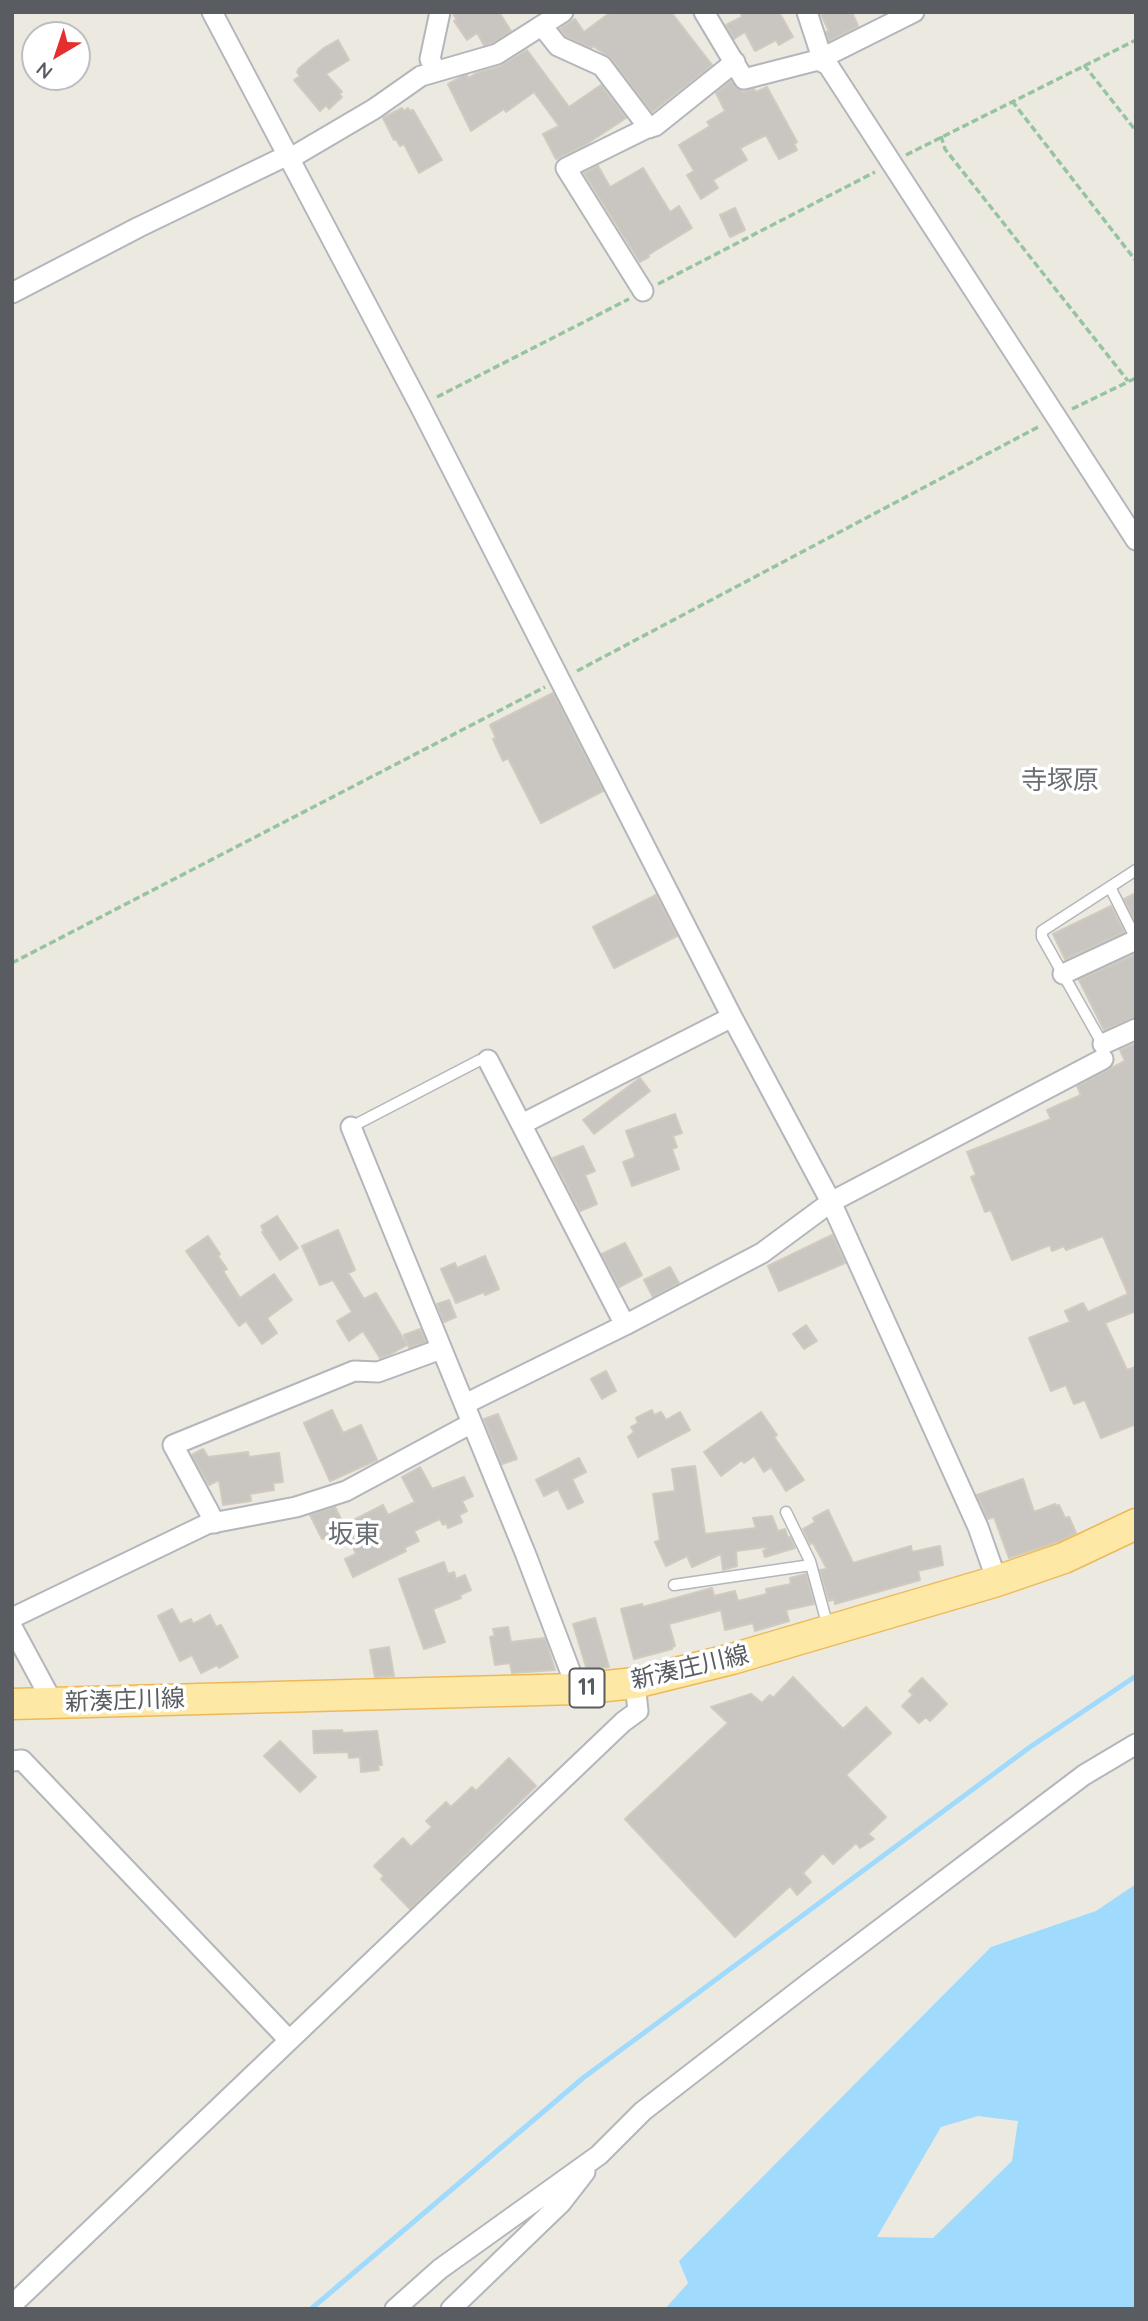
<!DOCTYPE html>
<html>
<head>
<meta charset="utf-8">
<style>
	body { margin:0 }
	#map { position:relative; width:1148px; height:2321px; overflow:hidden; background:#ece9e1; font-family:Quicksand,sans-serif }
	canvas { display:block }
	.frame { position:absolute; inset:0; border:14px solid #595d61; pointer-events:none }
	.north { position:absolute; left:21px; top:21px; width:70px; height:70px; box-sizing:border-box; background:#fff; border:2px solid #bdbec0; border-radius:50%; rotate:219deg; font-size:19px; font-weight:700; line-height:28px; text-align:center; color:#595d61 }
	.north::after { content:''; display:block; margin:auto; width:24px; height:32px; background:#e42f2e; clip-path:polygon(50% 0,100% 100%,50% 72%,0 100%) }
</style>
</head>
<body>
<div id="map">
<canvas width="1148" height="2321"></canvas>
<div class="frame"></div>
<div class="north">N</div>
</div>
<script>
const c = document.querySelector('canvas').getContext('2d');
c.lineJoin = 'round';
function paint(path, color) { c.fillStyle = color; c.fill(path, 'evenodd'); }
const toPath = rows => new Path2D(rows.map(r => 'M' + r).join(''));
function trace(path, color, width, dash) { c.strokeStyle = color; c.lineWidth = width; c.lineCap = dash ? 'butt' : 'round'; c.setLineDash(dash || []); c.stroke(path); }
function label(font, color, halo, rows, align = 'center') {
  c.font = font + ' Quicksand,"Noto Sans JP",sans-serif'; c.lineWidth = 7; c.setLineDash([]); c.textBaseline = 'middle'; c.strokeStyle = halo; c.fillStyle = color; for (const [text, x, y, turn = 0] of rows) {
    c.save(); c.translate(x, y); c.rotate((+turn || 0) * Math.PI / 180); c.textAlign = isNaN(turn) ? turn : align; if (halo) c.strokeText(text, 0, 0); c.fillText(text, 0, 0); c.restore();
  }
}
paint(toPath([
	[1136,1884,1136,2309,665,2309,688,2283,679,2261,991,1947,1096,1911],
	[978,2116,1018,2121,1012,2161,933,2238,877,2237,941,2127]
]), '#a0dbfd');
trace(toPath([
	[311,2309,583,2078,1030,1747,1136,1676]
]), '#a0dbfd', 5);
const building = toPath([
	[452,12,499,12,511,31,492,43,484,45,477,33,467,40,454,21,457,20,452,12],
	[611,12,671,12,712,65,652,112,611,58,593,46,591,48,566,36,560,29,575,19,584,32,611,12],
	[740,12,779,12,793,37,779,45,776,40,755,51,745,32,734,39,726,25,742,17,740,12],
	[820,12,852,12,858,26,829,41,826,32,829,31,820,12],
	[338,40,349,60,326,74,342,92,339,94,342,97,329,109,326,105,320,111,294,80,300,76,297,72,299,70,298,69,324,48,338,40],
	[527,50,569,107,601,85,626,118,585,145,556,159,543,134,559,126,534,92,506,112,504,109,471,131,448,84,463,76,467,75,469,78,476,73,501,66,527,50],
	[731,81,743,92,754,89,756,92,767,87,797,142,794,144,797,150,779,159,766,135,740,148,747,160,713,180,718,188,701,199,687,175,694,171,679,145,710,126,707,122,725,111,716,93,731,81],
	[402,108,404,111,408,108,410,111,413,110,442,160,419,173,404,144,400,146,396,139,394,140,383,118,402,108],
	[598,166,610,187,643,168,670,212,679,206,692,228,648,255,649,257,640,262,584,173,598,166],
	[735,208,745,230,730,237,720,215,735,208],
	[553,693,603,791,541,823,508,758,503,761,493,739,496,738,490,725,553,693],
	[1136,893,1136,922,1124,899,1136,893],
	[656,895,677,936,614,968,593,927,656,895],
	[1111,906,1124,932,1065,959,1053,934,1111,906],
	[1136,954,1136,1017,1104,1030,1079,980,1136,954],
	[1136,1043,1136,1311,1105,1323,1127,1370,1136,1367,1136,1424,1101,1438,1085,1400,1074,1404,1066,1385,1051,1391,1029,1338,1070,1322,1065,1311,1083,1303,1088,1312,1128,1294,1103,1236,1066,1250,1064,1246,1052,1251,1050,1245,1012,1260,991,1210,985,1212,971,1177,976,1175,967,1152,1051,1119,1047,1110,1081,1095,1077,1086,1125,1061,1120,1050,1136,1043],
	[640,1078,650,1091,594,1134,583,1120,640,1078],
	[675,1114,682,1133,673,1136,677,1147,672,1149,679,1169,632,1186,623,1162,634,1158,635,1155,626,1131,675,1114],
	[583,1146,595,1171,585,1175,597,1204,580,1211,553,1158,583,1146],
	[277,1216,298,1248,280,1260,262,1232,264,1231,261,1226,277,1216],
	[338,1230,355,1270,348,1273,364,1299,376,1293,407,1345,391,1354,380,1358,363,1331,349,1341,337,1321,352,1312,333,1280,320,1285,302,1246,338,1230],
	[832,1235,845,1263,779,1291,768,1266,832,1235],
	[208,1236,220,1254,218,1256,227,1269,223,1271,240,1298,274,1274,292,1300,267,1318,277,1333,262,1344,246,1321,239,1326,186,1251,208,1236],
	[625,1243,642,1275,619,1287,602,1254,625,1243],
	[485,1256,499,1289,485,1295,484,1292,456,1303,441,1269,455,1263,457,1268,485,1256],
	[670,1267,679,1283,653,1297,644,1280,670,1267],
	[449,1300,456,1317,444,1322,437,1304,449,1300],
	[806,1325,817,1341,804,1349,793,1334,806,1325],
	[420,1329,426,1342,409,1348,404,1335,420,1329],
	[606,1371,616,1391,602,1399,591,1379,606,1371],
	[332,1410,343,1433,361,1425,377,1460,330,1481,304,1423,332,1410],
	[652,1410,654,1415,661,1412,666,1420,680,1412,690,1430,638,1457,628,1437,634,1432,631,1427,638,1423,636,1418,652,1410],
	[761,1412,777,1435,774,1437,804,1480,786,1491,771,1467,764,1472,754,1456,744,1463,742,1460,721,1476,704,1452,761,1412],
	[498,1414,517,1459,502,1464,484,1419,498,1414],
	[203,1449,208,1457,248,1452,249,1457,279,1453,283,1482,273,1483,274,1490,250,1494,251,1501,223,1505,219,1480,209,1485,192,1455,203,1449],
	[579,1458,586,1472,572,1479,583,1502,568,1509,558,1489,544,1496,536,1480,579,1458],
	[695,1466,705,1534,756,1528,753,1518,772,1516,778,1531,785,1529,788,1538,790,1537,795,1548,765,1557,763,1551,767,1549,766,1547,736,1551,737,1566,723,1570,721,1554,692,1567,687,1556,666,1566,655,1542,660,1540,653,1494,675,1491,672,1469,695,1466],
	[420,1467,432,1489,464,1477,473,1496,462,1501,467,1511,459,1515,462,1522,448,1528,446,1523,443,1525,440,1519,414,1531,419,1541,404,1548,406,1551,353,1577,345,1559,356,1554,345,1528,322,1539,310,1515,335,1507,344,1525,383,1505,388,1515,415,1502,402,1477,420,1467],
	[1023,1479,1034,1512,1055,1504,1056,1506,1059,1505,1065,1518,1069,1517,1076,1533,1057,1542,1009,1558,994,1517,988,1519,977,1495,1023,1479],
	[828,1510,853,1563,911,1546,912,1552,940,1546,943,1565,918,1571,920,1580,835,1604,834,1599,829,1601,820,1570,827,1569,813,1543,810,1544,803,1529,815,1522,813,1518,828,1510],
	[444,1562,448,1574,454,1572,456,1579,465,1575,471,1590,460,1595,461,1598,433,1609,445,1642,424,1649,399,1579,444,1562],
	[806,1574,814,1604,786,1610,789,1621,755,1631,753,1623,725,1630,721,1610,669,1624,675,1646,672,1647,672,1649,634,1659,621,1609,642,1604,643,1607,712,1588,714,1596,735,1591,738,1601,767,1594,766,1589,791,1584,790,1578,806,1574],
	[172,1609,180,1624,191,1619,193,1624,210,1615,216,1627,221,1625,238,1657,219,1668,217,1665,201,1673,192,1655,180,1661,158,1616,172,1609],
	[595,1618,609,1667,587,1670,573,1624,595,1618],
	[508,1627,511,1642,545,1638,555,1670,512,1673,510,1663,495,1665,490,1637,495,1636,493,1629,508,1627],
	[389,1647,394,1676,375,1677,370,1650,389,1647],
	[793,1677,843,1729,866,1707,891,1733,846,1775,886,1817,868,1834,874,1839,860,1848,856,1843,833,1864,823,1853,803,1873,811,1882,797,1895,790,1886,735,1937,625,1819,728,1723,711,1707,751,1694,762,1703,770,1695,773,1698,793,1677],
	[922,1678,947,1704,930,1721,926,1717,919,1723,902,1706,913,1695,909,1691,922,1678],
	[342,1730,343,1733,377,1731,382,1765,378,1765,379,1770,361,1772,360,1757,349,1758,348,1752,314,1753,313,1731,342,1730],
	[280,1741,316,1777,300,1792,264,1756,280,1741],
	[509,1758,536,1786,410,1909,381,1879,384,1876,374,1866,403,1838,411,1847,432,1827,426,1821,446,1802,451,1807,472,1787,476,1791,509,1758]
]);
paint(building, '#c9c5c0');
trace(building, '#d0cabf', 2);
const service = toPath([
	[1110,887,1136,939],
	[1103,1045,1042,937,1042,931,1136,870],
	[351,1127,480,1060,488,1060],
	[786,1512,810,1561,828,1627],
	[674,1585,811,1565]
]);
const minor = toPath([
	[212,12,420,406,732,1017,831,1202,978,1527,997,1581],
	[704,12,744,79,818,60,828,65,1136,540],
	[807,12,822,58],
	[542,26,558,46,602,66,649,128],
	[818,60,914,12],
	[436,71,430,59,440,12],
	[289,159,374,109,421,76,497,54,563,12],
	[643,291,566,168,645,129,655,126,735,62],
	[12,293,139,227,286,156],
	[1063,974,1136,940],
	[1103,1044,1136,1029],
	[488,1060,625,1325],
	[522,1124,732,1017],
	[351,1127,526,1555,577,1689],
	[465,1404,625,1325,762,1253,831,1202,1103,1059],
	[215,1523,173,1445,354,1371,378,1372,441,1349],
	[12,1618,207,1524,296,1507,346,1491,472,1423],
	[12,1627,53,1703],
	[12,1761,22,1760,289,2040],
	[12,2305,623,1722,638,1711,635,1683],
	[395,2309,440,2269,599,2155,643,2111,810,1982,1084,1775,1136,1744],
	[451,2309,561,2203,585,2172]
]);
const primary = toPath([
	[12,1704,577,1689,635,1683,732,1659,997,1581,1064,1558,1136,1524]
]);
trace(service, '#b3b7bb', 13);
trace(minor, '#b3b7bb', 23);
trace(primary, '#edb958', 33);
trace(toPath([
	[1084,65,1136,131],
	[1012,101,1136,261],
	[941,136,945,149,1128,381],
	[906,155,1136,40],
	[658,284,875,172],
	[437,397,629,299],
	[1072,409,1136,378],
	[577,671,1040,426],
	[12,963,545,687]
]), '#97c4a0', 3.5, [7, 3.5]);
trace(service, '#fff', 10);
trace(minor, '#fff', 19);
trace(primary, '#fde8a5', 30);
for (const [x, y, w] of [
	[587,1688,35]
]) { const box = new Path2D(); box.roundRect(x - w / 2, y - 19.5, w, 39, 5); c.fillStyle = '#fff'; c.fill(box); trace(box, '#595d61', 2); }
label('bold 23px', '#595d61', null, [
	["11",587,1688]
]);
label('24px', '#595d61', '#fff', [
	["新湊庄川線",690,1668,-13],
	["新湊庄川線",125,1701,-2]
]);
label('26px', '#6a6f73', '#fff', [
	["寺塚原",1060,781],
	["坂東",354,1535]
]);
</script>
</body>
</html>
